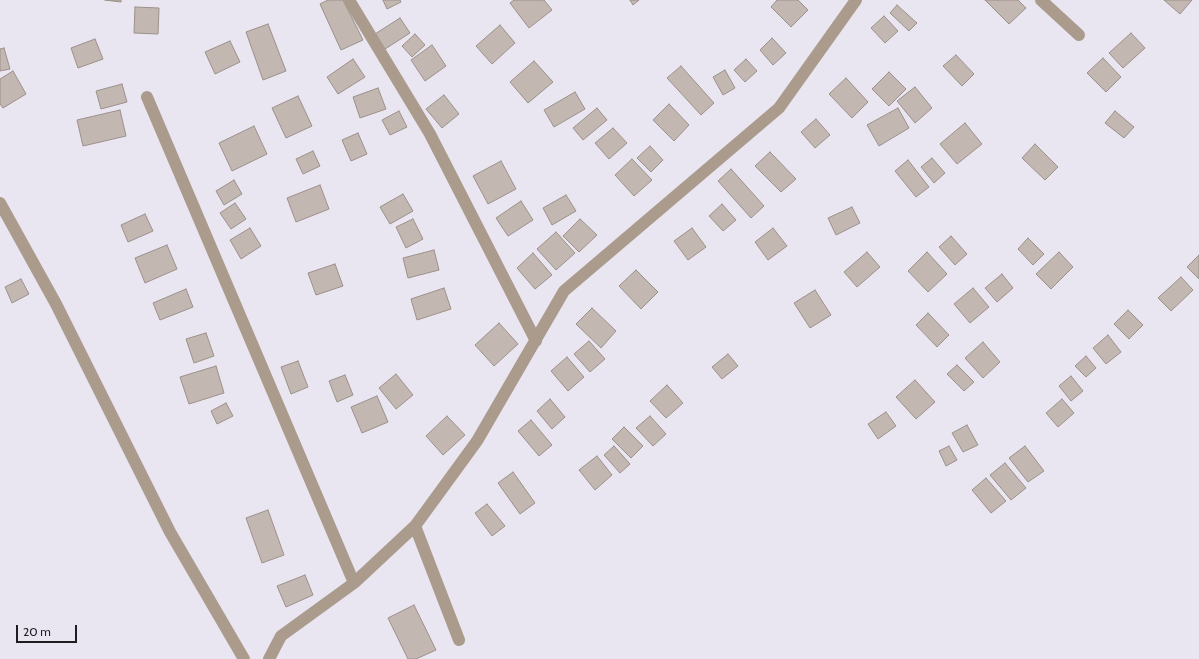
<!DOCTYPE html>
<html>
<head>
<meta charset="utf-8">
<style>
	body { margin:0 }
	#map { position:relative; width:1199px; height:659px; overflow:hidden; background:#e9e5f1; font-family:Cabin,sans-serif }
	canvas { display:block }
	.scale { position:absolute; left:16px; top:625px; width:61px; height:18px; box-sizing:border-box; border:2px solid #1e1d21; border-top:0; padding-left:5px; font-size:12px; line-height:14px; white-space:nowrap; color:#1e1d21; -webkit-text-stroke:3px #e9e5f1; paint-order:stroke }
</style>
</head>
<body>
<div id="map">
<canvas width="1199" height="659"></canvas>
<div class="scale">20 m</div>
</div>
<script>
const c = document.querySelector('canvas').getContext('2d');
c.lineJoin = 'round';
function paint(path, color) { c.fillStyle = color; c.fill(path, 'evenodd'); }
const toPath = rows => new Path2D(rows.map(r => 'M' + r).join(''));
function trace(path, color, width, dash) { c.strokeStyle = color; c.lineWidth = width; c.lineCap = dash ? 'butt' : 'round'; c.setLineDash(dash || []); c.stroke(path); }
const building = toPath([
	[105,0,121,0,121,2,105,0],
	[328,0,343,0,363,40,341,50,320,4,328,0],
	[383,0,400,0,401,2,387,9,383,0],
	[514,0,544,0,552,10,529,28,510,3,514,0],
	[630,0,639,0,633,5,630,0],
	[777,0,798,0,808,10,791,27,771,7,777,0],
	[985,0,1018,0,1026,8,1009,24,985,0],
	[1164,0,1192,0,1180,14,1164,0],
	[897,5,917,23,909,31,890,13,897,5],
	[135,7,159,8,158,34,134,33,135,7],
	[884,16,898,31,885,43,871,28,884,16],
	[400,18,410,33,385,49,375,34,400,18],
	[268,24,286,71,263,80,246,32,268,24],
	[500,25,515,43,492,64,476,46,500,25],
	[1131,33,1145,48,1123,68,1109,53,1131,33],
	[415,34,425,45,412,57,402,46,415,34],
	[772,38,786,53,773,65,760,50,772,38],
	[95,39,103,59,78,68,71,48,95,39],
	[230,41,240,62,215,74,205,52,230,41],
	[432,45,446,66,425,81,411,60,432,45],
	[4,48,10,69,0,71,0,49,4,48],
	[956,55,974,74,962,86,943,66,956,55],
	[1103,58,1121,77,1106,92,1087,73,1103,58],
	[353,59,365,77,338,94,327,77,353,59],
	[746,59,757,71,745,82,734,70,746,59],
	[534,61,553,82,528,103,510,82,534,61],
	[681,66,714,103,701,115,667,78,681,66],
	[725,70,735,88,723,95,713,77,725,70],
	[13,71,26,94,3,108,0,104,0,79,13,71],
	[889,72,906,89,889,106,872,89,889,72],
	[846,78,868,102,852,118,829,94,846,78],
	[122,84,127,102,101,109,96,91,122,84],
	[915,87,932,108,915,123,897,101,915,87],
	[378,88,386,109,360,118,353,97,378,88],
	[575,92,585,109,554,127,544,110,575,92],
	[444,95,459,114,442,128,426,109,444,95],
	[298,96,312,126,286,138,272,108,298,96],
	[669,104,689,125,674,141,653,120,669,104],
	[597,108,607,120,583,140,573,128,597,108],
	[898,108,909,128,879,146,867,125,898,108],
	[120,110,126,136,83,146,77,120,120,110],
	[399,111,407,127,390,135,382,120,399,111],
	[1115,111,1134,127,1124,138,1105,123,1115,111],
	[816,119,830,135,815,148,801,132,816,119],
	[965,123,982,144,957,164,940,144,965,123],
	[254,126,267,154,232,171,219,143,254,126],
	[613,128,627,143,609,159,595,143,613,128],
	[358,133,367,154,351,161,342,140,358,133],
	[1035,144,1058,167,1045,180,1022,158,1035,144],
	[650,146,663,160,651,172,637,158,650,146],
	[313,151,320,166,303,174,296,159,313,151],
	[770,152,796,179,781,192,755,166,770,152],
	[932,158,945,173,934,183,921,167,932,158],
	[632,159,652,180,634,196,615,175,632,159],
	[908,160,929,187,916,197,895,171,908,160],
	[501,161,516,189,488,204,473,176,501,161],
	[731,169,764,206,751,218,718,181,731,169],
	[234,180,242,194,224,205,216,191,234,180],
	[320,185,329,209,296,222,287,198,320,185],
	[403,194,413,211,390,224,380,207,403,194],
	[566,195,576,211,552,225,543,208,566,195],
	[521,201,533,220,508,236,496,218,521,201],
	[235,203,246,219,231,229,220,213,235,203],
	[722,204,736,220,723,231,709,216,722,204],
	[852,207,860,223,836,235,828,218,852,207],
	[145,214,153,231,128,242,121,225,145,214],
	[413,219,423,239,406,248,396,227,413,219],
	[580,219,597,235,579,252,563,236,580,219],
	[250,228,261,246,241,259,230,240,250,228],
	[692,228,706,247,688,260,674,241,692,228],
	[773,228,787,246,768,260,755,242,773,228],
	[556,232,575,253,556,270,537,249,556,232],
	[951,236,967,254,955,265,939,247,951,236],
	[1028,238,1044,254,1033,265,1018,249,1028,238],
	[167,245,177,269,145,283,135,258,167,245],
	[434,250,439,270,408,278,403,258,434,250],
	[867,252,880,267,857,287,844,272,867,252],
	[927,252,947,274,928,292,908,271,927,252],
	[1059,252,1073,267,1051,289,1036,274,1059,252],
	[533,253,552,275,535,289,517,268,533,253],
	[1199,255,1199,279,1187,267,1199,255],
	[335,264,343,286,316,295,308,273,335,264],
	[636,270,658,292,641,309,619,286,636,270],
	[1002,274,1013,288,997,302,985,288,1002,274],
	[1181,277,1193,290,1171,311,1158,298,1181,277],
	[21,279,29,294,12,303,5,287,21,279],
	[444,288,451,309,417,320,411,299,444,288],
	[973,288,989,307,970,323,954,304,973,288],
	[186,289,193,307,160,320,153,303,186,289],
	[815,290,831,315,810,328,794,303,815,290],
	[592,308,616,331,601,348,576,324,592,308],
	[1128,310,1143,325,1129,339,1114,324,1128,310],
	[928,313,949,335,937,347,916,325,928,313],
	[499,323,518,344,494,366,475,345,499,323],
	[206,333,214,356,194,363,186,339,206,333],
	[1108,335,1121,352,1106,364,1093,348,1108,335],
	[589,341,605,359,590,372,574,354,589,341],
	[983,342,1000,362,983,378,965,358,983,342],
	[728,354,738,366,722,379,712,367,728,354],
	[1086,356,1096,368,1086,377,1075,366,1086,356],
	[567,357,584,377,568,391,551,371,567,357],
	[298,361,308,387,291,394,281,367,298,361],
	[957,365,974,382,964,391,947,374,957,365],
	[216,366,224,393,189,404,180,377,216,366],
	[396,374,413,395,396,409,379,388,396,374],
	[345,375,353,395,337,402,329,381,345,375],
	[1071,376,1083,391,1071,401,1059,386,1071,376],
	[915,380,935,402,916,419,896,397,915,380],
	[667,385,683,403,666,418,650,401,667,385],
	[377,396,388,422,362,433,351,407,377,396],
	[550,399,565,417,552,429,537,411,550,399],
	[1062,399,1074,413,1058,427,1046,413,1062,399],
	[226,403,233,416,217,424,211,411,226,403],
	[886,412,896,426,878,439,868,424,886,412],
	[447,416,465,435,443,455,426,436,447,416],
	[650,416,666,434,653,446,636,428,650,416],
	[531,420,552,445,539,456,518,431,531,420],
	[967,425,978,445,963,452,952,433,967,425],
	[624,427,643,446,631,458,612,439,624,427],
	[614,446,630,464,620,473,604,455,614,446],
	[949,446,957,460,946,466,939,451,949,446],
	[1025,446,1044,471,1028,482,1009,458,1025,446],
	[597,456,612,475,595,490,579,470,597,456],
	[1005,463,1026,488,1011,500,990,475,1005,463],
	[513,472,535,503,520,514,498,483,513,472],
	[986,478,1006,501,991,513,972,490,986,478],
	[487,504,505,526,492,536,475,513,487,504],
	[268,510,284,555,262,563,246,518,268,510],
	[305,575,313,595,286,607,277,586,305,575],
	[414,605,436,650,416,659,408,659,388,618,414,605]
]);
paint(building, '#c3b8b1');
trace(building, '#9b908a', 1);
trace(toPath([
	[349,0,430,134,536,341],
	[1041,0,1079,35],
	[147,97,354,583],
	[0,203,56,304,170,532,244,659],
	[415,526,459,640],
	[269,659,281,636,354,583,415,526,477,441,564,291,779,108,856,0]
]), '#aa9b8c', 12);
</script>
</body>
</html>
